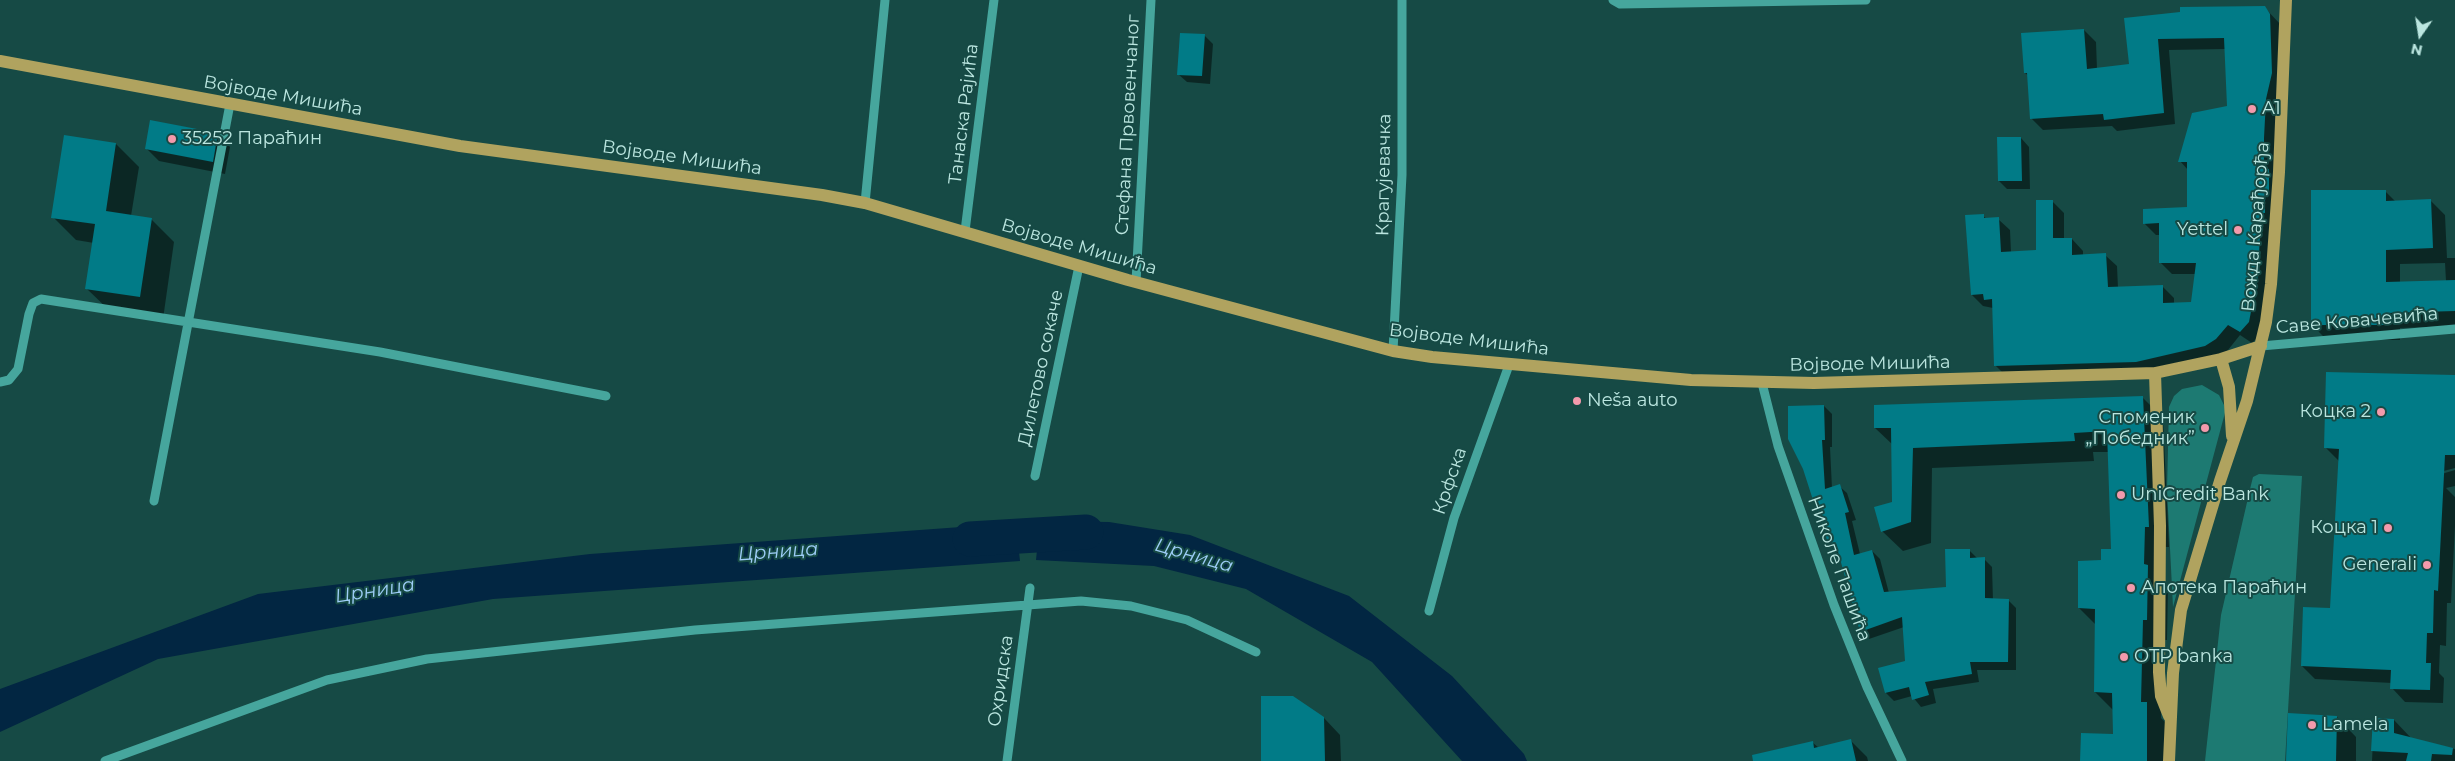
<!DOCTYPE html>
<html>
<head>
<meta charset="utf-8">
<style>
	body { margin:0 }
	#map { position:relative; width:2455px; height:761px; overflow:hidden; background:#164a45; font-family:Montserrat,sans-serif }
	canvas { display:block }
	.north { position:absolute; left:2395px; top:10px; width:50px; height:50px; -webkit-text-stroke:4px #164a45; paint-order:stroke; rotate:193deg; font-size:14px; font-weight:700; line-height:20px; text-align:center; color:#bbe6e0 }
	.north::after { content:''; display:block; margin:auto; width:18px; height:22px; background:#bbe6e0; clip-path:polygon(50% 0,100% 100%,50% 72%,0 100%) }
</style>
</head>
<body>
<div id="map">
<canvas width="2455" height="761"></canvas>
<div class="north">N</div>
</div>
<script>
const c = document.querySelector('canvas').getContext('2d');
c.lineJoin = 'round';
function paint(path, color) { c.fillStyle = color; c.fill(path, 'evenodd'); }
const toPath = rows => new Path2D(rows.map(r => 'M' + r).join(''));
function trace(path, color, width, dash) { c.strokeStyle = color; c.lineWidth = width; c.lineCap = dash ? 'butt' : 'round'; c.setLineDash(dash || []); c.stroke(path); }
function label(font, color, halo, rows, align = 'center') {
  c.font = font + ' Montserrat,sans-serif'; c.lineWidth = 4; c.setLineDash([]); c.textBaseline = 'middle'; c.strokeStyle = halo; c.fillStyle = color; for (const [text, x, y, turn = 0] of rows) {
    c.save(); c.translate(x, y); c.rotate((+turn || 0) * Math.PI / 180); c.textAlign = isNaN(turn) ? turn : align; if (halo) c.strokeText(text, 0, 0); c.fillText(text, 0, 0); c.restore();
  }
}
paint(toPath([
	[2202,385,2219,395,2226,409,2173,607,2167,490,2169,407,2174,396,2182,389],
	[2259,474,2302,476,2285,761,2205,761,2221,615,2251,485,2253,477]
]), '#1d7a72');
paint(toPath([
	[1040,521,1109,522,1190,535,1349,596,1452,676,1524,754,1527,761,1462,761,1372,662,1246,589,1154,566,1036,560],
	[1016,523,1020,561,493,599,158,659,0,732,0,689,258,594,590,554]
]), '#022642');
paint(toPath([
	[2264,7,2282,26,2275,177,2261,334,2252,343,2240,335,2228,350,2216,357,2148,373,2007,377,1995,365,1993,308,1983,306,1972,295,1983,216,1987,219,1998,219,2010,230,2011,252,2038,251,2052,201,2064,213,2064,239,2072,239,2083,251,2083,256,2105,255,2117,266,2118,288,2162,286,2174,298,2174,304,2192,304,2196,274,2172,274,2160,262,2160,235,2156,235,2144,223,2188,209,2188,170,2180,161,2228,107,2226,49,2169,50,2175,124,2117,131,2112,126,2043,130,2031,118,2029,76,2025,73,2084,30,2096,42,2097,69,2131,65,2125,19],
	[1204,35,1213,44,1210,84,1187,82,1178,74],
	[217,134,230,147,225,174,159,161,146,148],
	[2021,138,2029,147,2030,189,2007,189,1999,181],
	[116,144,139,167,131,216,151,219,174,242,163,319,110,311,87,289,94,243,76,240,53,217],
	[2385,191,2396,202,2430,200,2445,215,2447,258,2455,258,2455,326,2400,328,2400,340,2327,340,2312,325],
	[2445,263,2446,281,2400,283,2400,264],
	[2455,377,2455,468,2417,478,2418,481,2455,470,2455,486,2446,488,2455,497,2455,526,2451,603,2447,603,2446,646,2440,645,2439,673,2444,678,2443,703,2405,702,2392,688,2392,683,2315,679,2302,666,2331,609,2340,462,2326,448],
	[2143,398,2163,418,2169,547,2165,547,2164,582,2168,586,2167,640,2163,640,2161,718,2167,724,2167,761,2081,761,2114,736,2114,711,2095,692,2096,625,2079,608,2112,550,2109,452,2093,452,2094,461,1932,468,1931,543,1903,551,1882,531,1894,503,1893,445,1875,428],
	[1824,406,1832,414,1832,447,1830,447,1832,488,1839,486,1847,493,1856,520,1852,521,1860,554,1872,551,1880,559,1889,593,1947,588,1969,550,1978,559,1984,559,1992,567,1993,600,2008,600,2016,608,2016,670,1977,670,1979,682,1933,689,1936,703,1921,707,1912,696,1894,701,1886,693,1880,669,1907,662,1904,627,1869,639,1861,631,1839,552,1837,553,1829,545,1825,527,1804,469],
	[2337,717,2356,737,2356,761,2288,761],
	[1324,718,1340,735,1341,761,1263,761],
	[2374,719,2394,720,2412,739,2455,749,2455,761,2372,761],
	[1851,741,1867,757,1868,761,1777,761,1812,742,1819,748]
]), '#0007');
trace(toPath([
	[970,539,1086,532]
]), '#022642', 35);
paint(toPath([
	[2265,6,2270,14,2272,73,2266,99,2264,138,2264,169,2269,169,2269,196,2265,196,2265,213,2261,213,2258,275,2249,322,2240,332,2228,325,2216,339,2205,346,2136,362,1994,366,1992,299,1984,300,1983,294,1971,295,1965,215,1984,214,1984,218,1999,217,2001,252,2036,250,2036,200,2053,200,2053,238,2072,238,2072,255,2106,253,2108,287,2163,285,2163,303,2191,302,2196,263,2159,263,2159,223,2143,224,2143,209,2187,207,2187,162,2178,162,2192,113,2227,106,2224,38,2158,39,2164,113,2104,120,2103,114,2030,119,2027,73,2024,73,2021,33,2084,29,2087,69,2129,64,2124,18,2180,12,2180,7],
	[1180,33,1205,34,1202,76,1177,75],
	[150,120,218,133,213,162,145,149],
	[64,135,116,143,106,211,152,218,140,297,85,289,95,224,51,218],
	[1997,137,2021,137,2022,181,1998,181],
	[2311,190,2386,190,2386,201,2431,199,2433,248,2386,250,2386,282,2455,280,2455,311,2386,313,2386,325,2311,325],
	[2326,372,2455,375,2455,455,2445,455,2438,591,2434,590,2433,633,2427,633,2426,663,2431,663,2430,690,2390,689,2391,670,2301,666,2303,607,2330,608,2339,449,2324,448],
	[2143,396,2149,527,2145,527,2144,564,2148,565,2147,620,2143,620,2141,702,2147,702,2147,761,2080,761,2081,733,2113,734,2112,693,2094,692,2095,609,2078,608,2078,561,2101,560,2101,549,2111,549,2107,431,2074,433,2075,441,1913,448,1911,522,1881,532,1874,507,1892,502,1891,428,1874,428,1874,405],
	[1824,405,1825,440,1822,440,1825,489,1840,484,1849,512,1845,513,1854,555,1872,550,1884,592,1946,587,1945,549,1970,549,1970,558,1985,557,1985,598,2009,599,2008,662,1970,662,1972,674,1925,682,1929,695,1912,700,1909,687,1885,693,1878,668,1905,661,1902,617,1860,632,1836,544,1828,545,1824,528,1822,528,1803,469,1788,439,1788,406],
	[1261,696,1293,696,1324,717,1325,761,1261,761],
	[2288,713,2337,716,2336,761,2286,761],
	[2373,718,2394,719,2394,733,2453,748,2452,755,2432,754,2431,761,2406,761,2408,753,2371,751],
	[1851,739,1856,761,1753,761,1752,755,1813,741,1814,748]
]), '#017b87');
trace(toPath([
	[1613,0,1620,4,1866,0],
	[865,203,885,0],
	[965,231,994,0],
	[1136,282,1151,0],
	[2261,346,2455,329],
	[1393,351,1402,175,1402,0],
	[0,382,9,380,18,369,29,314,33,303,41,299,380,352,606,396],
	[1762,383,1778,446,1834,605,1867,687,1902,761],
	[1035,476,1079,266],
	[154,501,230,104],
	[1429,611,1454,518,1509,365],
	[105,761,327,680,427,659,695,630,1081,601,1131,606,1187,620,1256,652],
	[1007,761,1030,588]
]), '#46a69d', 9);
trace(toPath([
	[0,61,460,146,822,195,865,203,1128,280,1393,351,1432,357,1691,380,1814,383,2155,373,2221,359,2261,346],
	[2221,359,2229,387,2232,436],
	[2155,373,2160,526,2159,672,2161,696,2169,716],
	[2169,761,2173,673,2181,610,2220,481,2247,401,2266,322,2271,284,2279,172,2286,0]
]), '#b0a35f', 12);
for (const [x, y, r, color] of [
	[2252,109,5,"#f39aac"],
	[172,139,5,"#f39aac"],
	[2238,230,5,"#f39aac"],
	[1577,401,5,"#f39aac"],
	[2381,412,5,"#f39aac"],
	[2205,428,5,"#f39aac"],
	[2121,495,5,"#f39aac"],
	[2388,528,5,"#f39aac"],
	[2427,565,5,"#f39aac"],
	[2131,588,5,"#f39aac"],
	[2124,657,5,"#f39aac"],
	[2312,725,5,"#f39aac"]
]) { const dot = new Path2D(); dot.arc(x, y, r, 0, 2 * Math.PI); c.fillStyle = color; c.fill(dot); trace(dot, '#164a45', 2); }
label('18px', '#bbe6e0', '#164a45', [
	["Војводе Мишића",283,96,10],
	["Танаска Рајића",964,114,-83],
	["Стефана Првовенчаног",1128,125,-87],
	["Војводе Мишића",682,158,8],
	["Крагујевачка",1384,175,-89],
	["Вожда Карађорђа",2256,227,-85],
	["Војводе Мишића",1079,247,16],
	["Саве Ковачевића",2357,321,-5],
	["Војводе Мишића",1469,340,7],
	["Војводе Мишића",1870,364,-1],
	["Дилетово сокаче",1041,368,-78],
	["Крфска",1450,481,-71],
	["Николе Пашића",1839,569,70],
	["Охридска",1001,681,-82]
]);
label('18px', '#bbe6e0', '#164a45', [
	["A1",2262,109],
	["35252 Параћин",182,139],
	["Yettel",2228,230,"right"],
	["Neša auto",1587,401],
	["Коцка 2",2371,412,"right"],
	["Споменик",2195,418,"right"],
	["„Победник”",2195,439,"right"],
	["UniCredit Bank",2131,495],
	["Коцка 1",2378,528,"right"],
	["Generali",2417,565,"right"],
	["Апотека Параћин",2141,588],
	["OTP banka",2134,657],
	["Lamela",2322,725]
], 'left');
label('italic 19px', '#9ecdf7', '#164a45', [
	["Црница",778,552,-4],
	["Црница",1194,556,16],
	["Црница",375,591,-9]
]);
</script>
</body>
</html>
